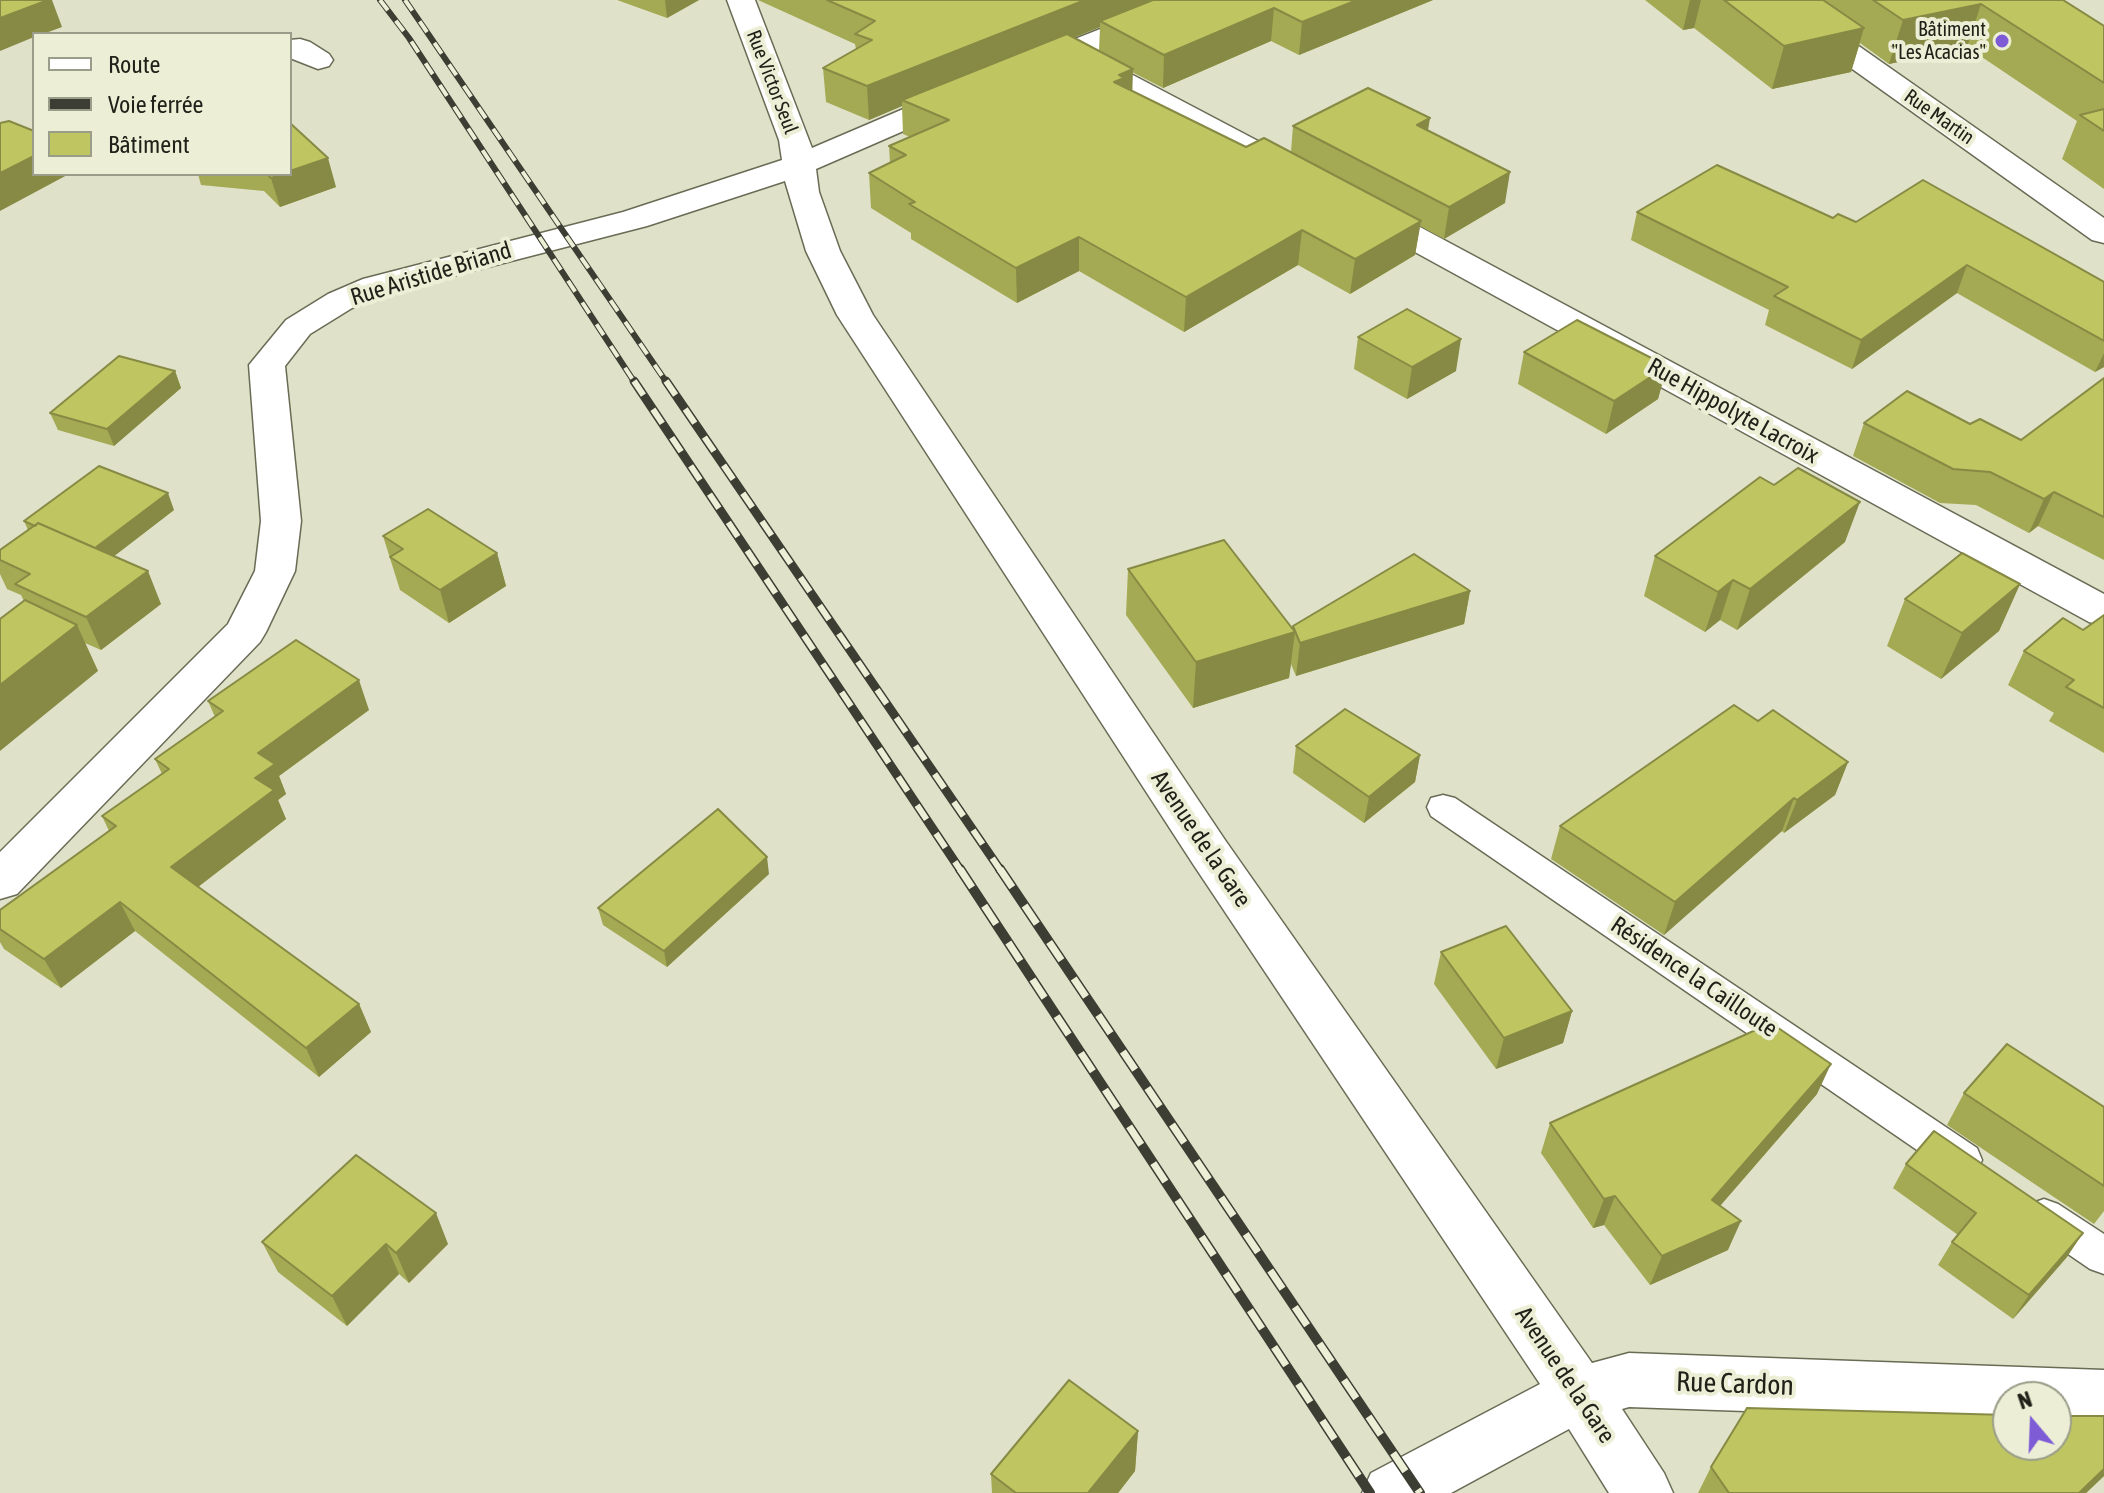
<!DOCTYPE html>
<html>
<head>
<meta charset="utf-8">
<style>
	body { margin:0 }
	#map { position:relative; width:2104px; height:1493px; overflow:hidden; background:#dfe2c8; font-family:"Asap Condensed",sans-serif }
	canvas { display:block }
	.legend { position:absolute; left:32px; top:32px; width:260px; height:144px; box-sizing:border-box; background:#ecefd5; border:2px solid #9a9d89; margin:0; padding:10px 14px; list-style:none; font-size:24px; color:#202118 }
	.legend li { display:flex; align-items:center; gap:16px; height:40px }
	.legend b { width:40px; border:2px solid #9a9d89 }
	.north { position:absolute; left:1992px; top:1381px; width:80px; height:80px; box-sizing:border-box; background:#ecefd5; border:2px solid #9a9d89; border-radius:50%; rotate:341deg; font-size:22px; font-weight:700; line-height:32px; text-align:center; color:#202118 }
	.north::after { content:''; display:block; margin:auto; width:28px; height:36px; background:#7d5cd6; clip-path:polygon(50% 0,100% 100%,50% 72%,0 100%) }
</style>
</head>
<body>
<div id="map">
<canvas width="2104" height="1493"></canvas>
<ul class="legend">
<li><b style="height:10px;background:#fff"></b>Route</li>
<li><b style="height:10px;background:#3d3e33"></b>Voie ferrée</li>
<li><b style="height:22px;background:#bfc561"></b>Bâtiment</li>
</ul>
<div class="north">N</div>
</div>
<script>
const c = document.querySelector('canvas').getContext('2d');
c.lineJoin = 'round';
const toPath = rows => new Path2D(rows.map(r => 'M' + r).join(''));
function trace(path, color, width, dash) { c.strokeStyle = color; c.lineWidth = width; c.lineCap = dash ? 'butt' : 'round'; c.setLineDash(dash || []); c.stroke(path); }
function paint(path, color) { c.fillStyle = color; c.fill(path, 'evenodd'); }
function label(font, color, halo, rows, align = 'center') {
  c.font = font + ' "Asap Condensed",sans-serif'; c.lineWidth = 8; c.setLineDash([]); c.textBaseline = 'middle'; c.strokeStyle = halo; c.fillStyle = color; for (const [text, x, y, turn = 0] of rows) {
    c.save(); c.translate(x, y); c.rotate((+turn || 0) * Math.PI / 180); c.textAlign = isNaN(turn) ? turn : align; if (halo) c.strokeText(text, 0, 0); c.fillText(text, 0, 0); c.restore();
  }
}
const lane = toPath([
	[1443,795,1455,798,1977,1148,1982,1160,1977,1172,1963,1176,1949,1172,1431,816,1427,807,1431,798,1443,795],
	[2044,1199,2058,1204,2104,1234,2104,1274,2090,1269,2030,1228,2024,1216,2030,1204,2044,1199]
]);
const street = toPath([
	[727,0,755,0,812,148,948,90,959,87,970,90,974,96,970,102,816,169,819,192,840,251,873,315,1225,840,1592,1363,1629,1353,2104,1370,2104,1424,2056,1422,2056,1397,2008,1397,2008,1420,1629,1407,1622,1409,1664,1473,1673,1493,1609,1493,1569,1429,1451,1493,1362,1493,1371,1473,1540,1384,1193,864,837,315,806,251,785,181,647,226,387,293,352,308,310,334,285,366,301,521,295,571,266,632,260,642,17,894,0,899,0,852,228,624,255,571,261,521,249,365,286,320,328,294,363,279,623,212,782,160,779,140,727,0],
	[1174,0,1213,0,1209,6,1091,53,1294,160,1299,167,1294,174,1283,177,1272,174,1067,63,1030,76,1019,73,1015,67,1019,61,1174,0],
	[1760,0,1793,0,2104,218,2104,243,2092,240,1764,6,1760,0],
	[300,39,310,42,329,54,333,60,329,66,318,69,290,58,290,40,300,39],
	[1365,201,1377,204,2104,594,2104,626,2089,622,1353,218,1349,211,1353,204,1365,201]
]);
trace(lane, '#696b55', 3);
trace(street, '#696b55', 3);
paint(lane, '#fff');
paint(street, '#fff');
const railFar2 = toPath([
	[380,0,409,38,635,383],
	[405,0,667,383]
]);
const railFar1 = toPath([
	[634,381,961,871],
	[666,381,1001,871]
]);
const rail = toPath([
	[960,869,1370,1493],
	[1000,869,1420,1493]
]);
trace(railFar2, '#3d3e33', 6);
trace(railFar1, '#3d3e33', 9);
trace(rail, '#3d3e33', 10);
trace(railFar2, '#ecefd5', 4, [13]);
trace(railFar1, '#ecefd5', 6, [17]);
trace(rail, '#ecefd5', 7, [22]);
paint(toPath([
	[617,0,699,0,667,18],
	[758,0,1433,0,1299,55,1271,41,1163,88,1132,72,1132,91,1246,147,1291,152,1293,126,1428,131,1505,203,1444,239,1420,226,1415,255,1350,294,1298,265,1184,332,1079,271,1017,303,911,239,911,233,871,208,869,173,890,163,889,146,910,137,903,134,902,106,869,120,826,102,823,68,856,49,855,44],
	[1100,27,1099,51,1073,38],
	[1645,0,2063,0,2104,26,2104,189,2062,159,2077,121,1967,47,1889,64,1860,43,1851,72,1772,89,1694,28,1683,30],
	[198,174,290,174,336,187,280,207,264,191,201,185],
	[1637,212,1833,218,1856,222,2104,282,2104,367,2095,372,1957,293,1852,369,1765,325,1769,310,1631,240],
	[1358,337,1456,371,1407,399,1354,369],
	[1524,352,1667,366,1658,399,1606,434,1518,384],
	[175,371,181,388,114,446,58,430,50,413],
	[2104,378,2104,560,2038,526,2029,533,1976,505,1940,503,1853,456,1864,423,1970,424,2021,440],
	[1774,485,1845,542,1737,630,1720,620,1705,632,1644,596,1655,556],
	[174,510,114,556,161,604,101,650,85,643,98,671,24,601,21,595,7,589,0,574,0,550,28,530,24,521],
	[383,536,497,553,506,586,449,623,400,590],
	[1128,569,1292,628,1293,626,1470,591,1464,624,1296,676,1291,664,1289,678,1193,708,1126,615],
	[2020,584,1999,631,1941,679,1887,646,1905,599],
	[2104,615,2104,753,2049,721,2054,713,2008,685,2024,651,2083,630],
	[208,701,369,710,279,776,286,794,278,800,286,819,198,887,359,1004,371,1032,319,1077,135,931,61,988,4,949,0,942,0,910,109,831,102,816,162,774,155,759,215,717],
	[1758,721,1848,762,1835,795,1784,833,1782,831,1664,935,1551,859,1560,826],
	[1296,746,1420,755,1415,782,1364,823,1293,773],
	[769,874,667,967,603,925,598,908],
	[1441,952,1572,1011,1563,1043,1496,1069,1434,984],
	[1964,1093,2104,1107,2104,1211,2094,1224,1947,1125],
	[1817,1094,1720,1206,1728,1250,1650,1285,1604,1225,1593,1228,1541,1153,1550,1123],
	[1906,1164,2067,1257,2013,1319,1938,1265,1952,1242,1958,1235,1893,1188],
	[262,1242,448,1244,409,1283,399,1274,347,1326,278,1272],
	[1138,1431,1135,1471,1118,1493,992,1493,991,1474],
	[1711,1467,2104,1476,2086,1493,1698,1493]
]), '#a4a953');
paint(toPath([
	[48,0,52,0,62,27,43,34,34,34,34,37,0,51,0,18],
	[665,0,699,0,667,18],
	[1085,0,1166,0,1100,21,1100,27,909,104,902,100,902,106,869,120,867,86],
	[1357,0,1433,0,1299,55,1302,22],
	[1690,0,1701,0,1694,28,1683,30],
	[1981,4,1967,47,1889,64,1903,20],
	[1274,8,1271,41,1163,88,1164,55],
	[1864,28,1851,72,1772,89,1784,46],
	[1133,69,1132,102,1114,82,1119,75],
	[1430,118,1425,149,1417,125],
	[34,156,34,174,69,174,0,211,0,173],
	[328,158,336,187,280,207,271,178,283,174,290,174,290,171],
	[1510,172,1505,203,1444,239,1449,207],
	[1421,221,1415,255,1350,294,1355,259],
	[1302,230,1298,265,1184,332,1186,297],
	[1079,237,1079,271,1017,303,1016,268],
	[1967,265,1957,293,1852,369,1861,340],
	[1461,339,1456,371,1407,399,1412,367],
	[2104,353,2104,367,2095,372],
	[1667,366,1658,399,1606,434,1614,401],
	[175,371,181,388,114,446,107,429],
	[2054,492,2038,526,2029,533,2044,499],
	[168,493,174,510,100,567,92,550],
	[1860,502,1845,542,1737,630,1750,589],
	[497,553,506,586,449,623,440,590],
	[148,571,161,604,101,650,86,617],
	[1733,580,1720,620,1705,632,1718,592],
	[2020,584,1999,631,1941,679,1962,633],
	[1470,591,1464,624,1296,676,1300,643],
	[77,625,98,671,0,751,0,685],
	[1295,632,1289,678,1193,708,1196,662],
	[359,680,369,710,279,776,286,794,278,800,286,819,185,897,171,867,255,778,258,753],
	[1420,755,1415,782,1364,823,1369,797],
	[1848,762,1835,795,1784,833,1797,800],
	[1794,798,1782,831,1664,935,1675,902],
	[767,857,769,874,667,967,664,951],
	[120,902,135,931,61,988,44,959],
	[359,1004,371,1032,319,1077,306,1048],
	[1572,1011,1563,1043,1496,1069,1504,1038],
	[1831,1064,1817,1094,1700,1229,1712,1200],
	[1615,1196,1604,1225,1593,1228,1604,1199],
	[436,1213,448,1244,409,1283,396,1253],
	[1741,1221,1728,1250,1650,1285,1662,1256],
	[2083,1233,2067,1257,2013,1319,2029,1295],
	[386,1244,399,1274,347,1326,332,1296],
	[1138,1431,1135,1471,1118,1493,1088,1493],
	[2104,1469,2104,1476,2086,1493,2079,1493]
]), '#868a44');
const building = toPath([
	[0,0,48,0,0,18,0,0],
	[827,0,1085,0,867,86,823,68,872,40,855,34,875,21,827,0],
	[1153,0,1357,0,1302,22,1274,8,1164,55,1100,21,1153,0],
	[1724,0,1823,0,1864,28,1784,46,1724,0],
	[1873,0,2063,0,2104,26,2104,83,1981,4,1903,20,1873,0],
	[1067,34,1133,69,1119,75,1124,78,1114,82,1246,147,1264,138,1421,221,1355,259,1302,230,1186,297,1079,237,1016,268,909,204,915,202,869,173,906,155,889,146,949,120,902,100,1067,34],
	[1368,88,1430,118,1417,125,1510,172,1449,207,1293,126,1368,88],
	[2104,109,2104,131,2080,115,2104,109],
	[9,121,34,131,34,156,0,173,0,123,9,121],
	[290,123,328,158,290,171,290,123],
	[1717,165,1833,218,1838,214,1856,222,1923,180,2104,282,2104,341,1967,265,1861,340,1774,296,1788,287,1637,212,1717,165],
	[267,174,283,174,271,178,267,174],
	[1407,309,1461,339,1412,367,1358,337,1407,309],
	[1577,320,1667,366,1614,401,1524,352,1577,320],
	[119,356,175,371,107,429,50,413,119,356],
	[2104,378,2104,517,2054,492,2044,499,1990,472,1953,469,1864,423,1907,391,1970,424,1980,419,2021,440,2104,378],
	[99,466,168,493,95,548,38,523,35,526,24,521,99,466],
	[1798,468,1860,502,1750,589,1733,580,1718,592,1655,556,1760,477,1774,485,1798,468],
	[428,509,497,553,440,590,390,557,403,549,383,536,428,509],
	[38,523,148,571,86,617,15,584,30,574,0,560,0,550,38,523],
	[1224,540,1295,632,1196,662,1128,569,1224,540],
	[1962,553,2020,584,1962,633,1905,599,1962,553],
	[1414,554,1470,591,1300,643,1293,626,1414,554],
	[25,600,77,625,0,685,0,619,25,600],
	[2104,615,2104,708,2066,687,2074,680,2024,651,2063,618,2083,630,2104,615],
	[296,640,359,680,258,753,275,764,255,778,274,790,171,867,359,1004,306,1048,120,902,44,959,0,929,0,910,116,826,102,816,169,769,155,759,223,711,208,701,296,640],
	[1734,705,1758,721,1773,710,1848,762,1797,800,1794,798,1675,902,1560,826,1734,705],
	[1345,709,1420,755,1369,797,1296,746,1345,709],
	[718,809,767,857,664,951,598,908,718,809],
	[1506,926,1572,1011,1504,1038,1441,952,1506,926],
	[1771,1023,1831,1064,1712,1200,1741,1221,1662,1256,1615,1196,1604,1199,1550,1123,1771,1023],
	[2007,1044,2104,1107,2104,1186,1964,1093,2007,1044],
	[1934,1131,2083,1233,2029,1295,1952,1242,1976,1213,1906,1164,1934,1131],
	[356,1155,436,1213,396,1253,386,1244,332,1296,262,1242,356,1155],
	[1069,1380,1138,1431,1088,1493,1016,1493,991,1474,1069,1380],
	[1747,1408,2008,1415,2008,1445,2056,1445,2056,1416,2104,1416,2104,1469,2079,1493,1729,1493,1711,1467,1747,1408]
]);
paint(building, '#bfc561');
trace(building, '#868a44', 2);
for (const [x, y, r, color] of [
	[2002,41,8,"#7d5cd6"]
]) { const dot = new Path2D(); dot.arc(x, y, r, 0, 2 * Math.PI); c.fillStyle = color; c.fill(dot); trace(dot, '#ecefd5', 3); }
label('20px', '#202118', '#ecefd5', [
	["Bâtiment",1986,30],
	["\"Les Acacias\"",1986,53]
], 'right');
label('20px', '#202118', '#ecefd5', [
	["Rue Victor Seul",772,82,69],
	["Rue Martin",1939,117,35]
]);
label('24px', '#202118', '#ecefd5', [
	["Rue Aristide Briand",431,274,-17],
	["Rue Hippolyte Lacroix",1733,411,29],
	["Avenue de la Gare",1201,839,56],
	["Résidence la Cailloute",1694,977,34],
	["Avenue de la Gare",1565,1375,56]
]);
label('28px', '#202118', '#ecefd5', [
	["Rue Cardon",1735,1384,2]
]);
</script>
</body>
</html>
